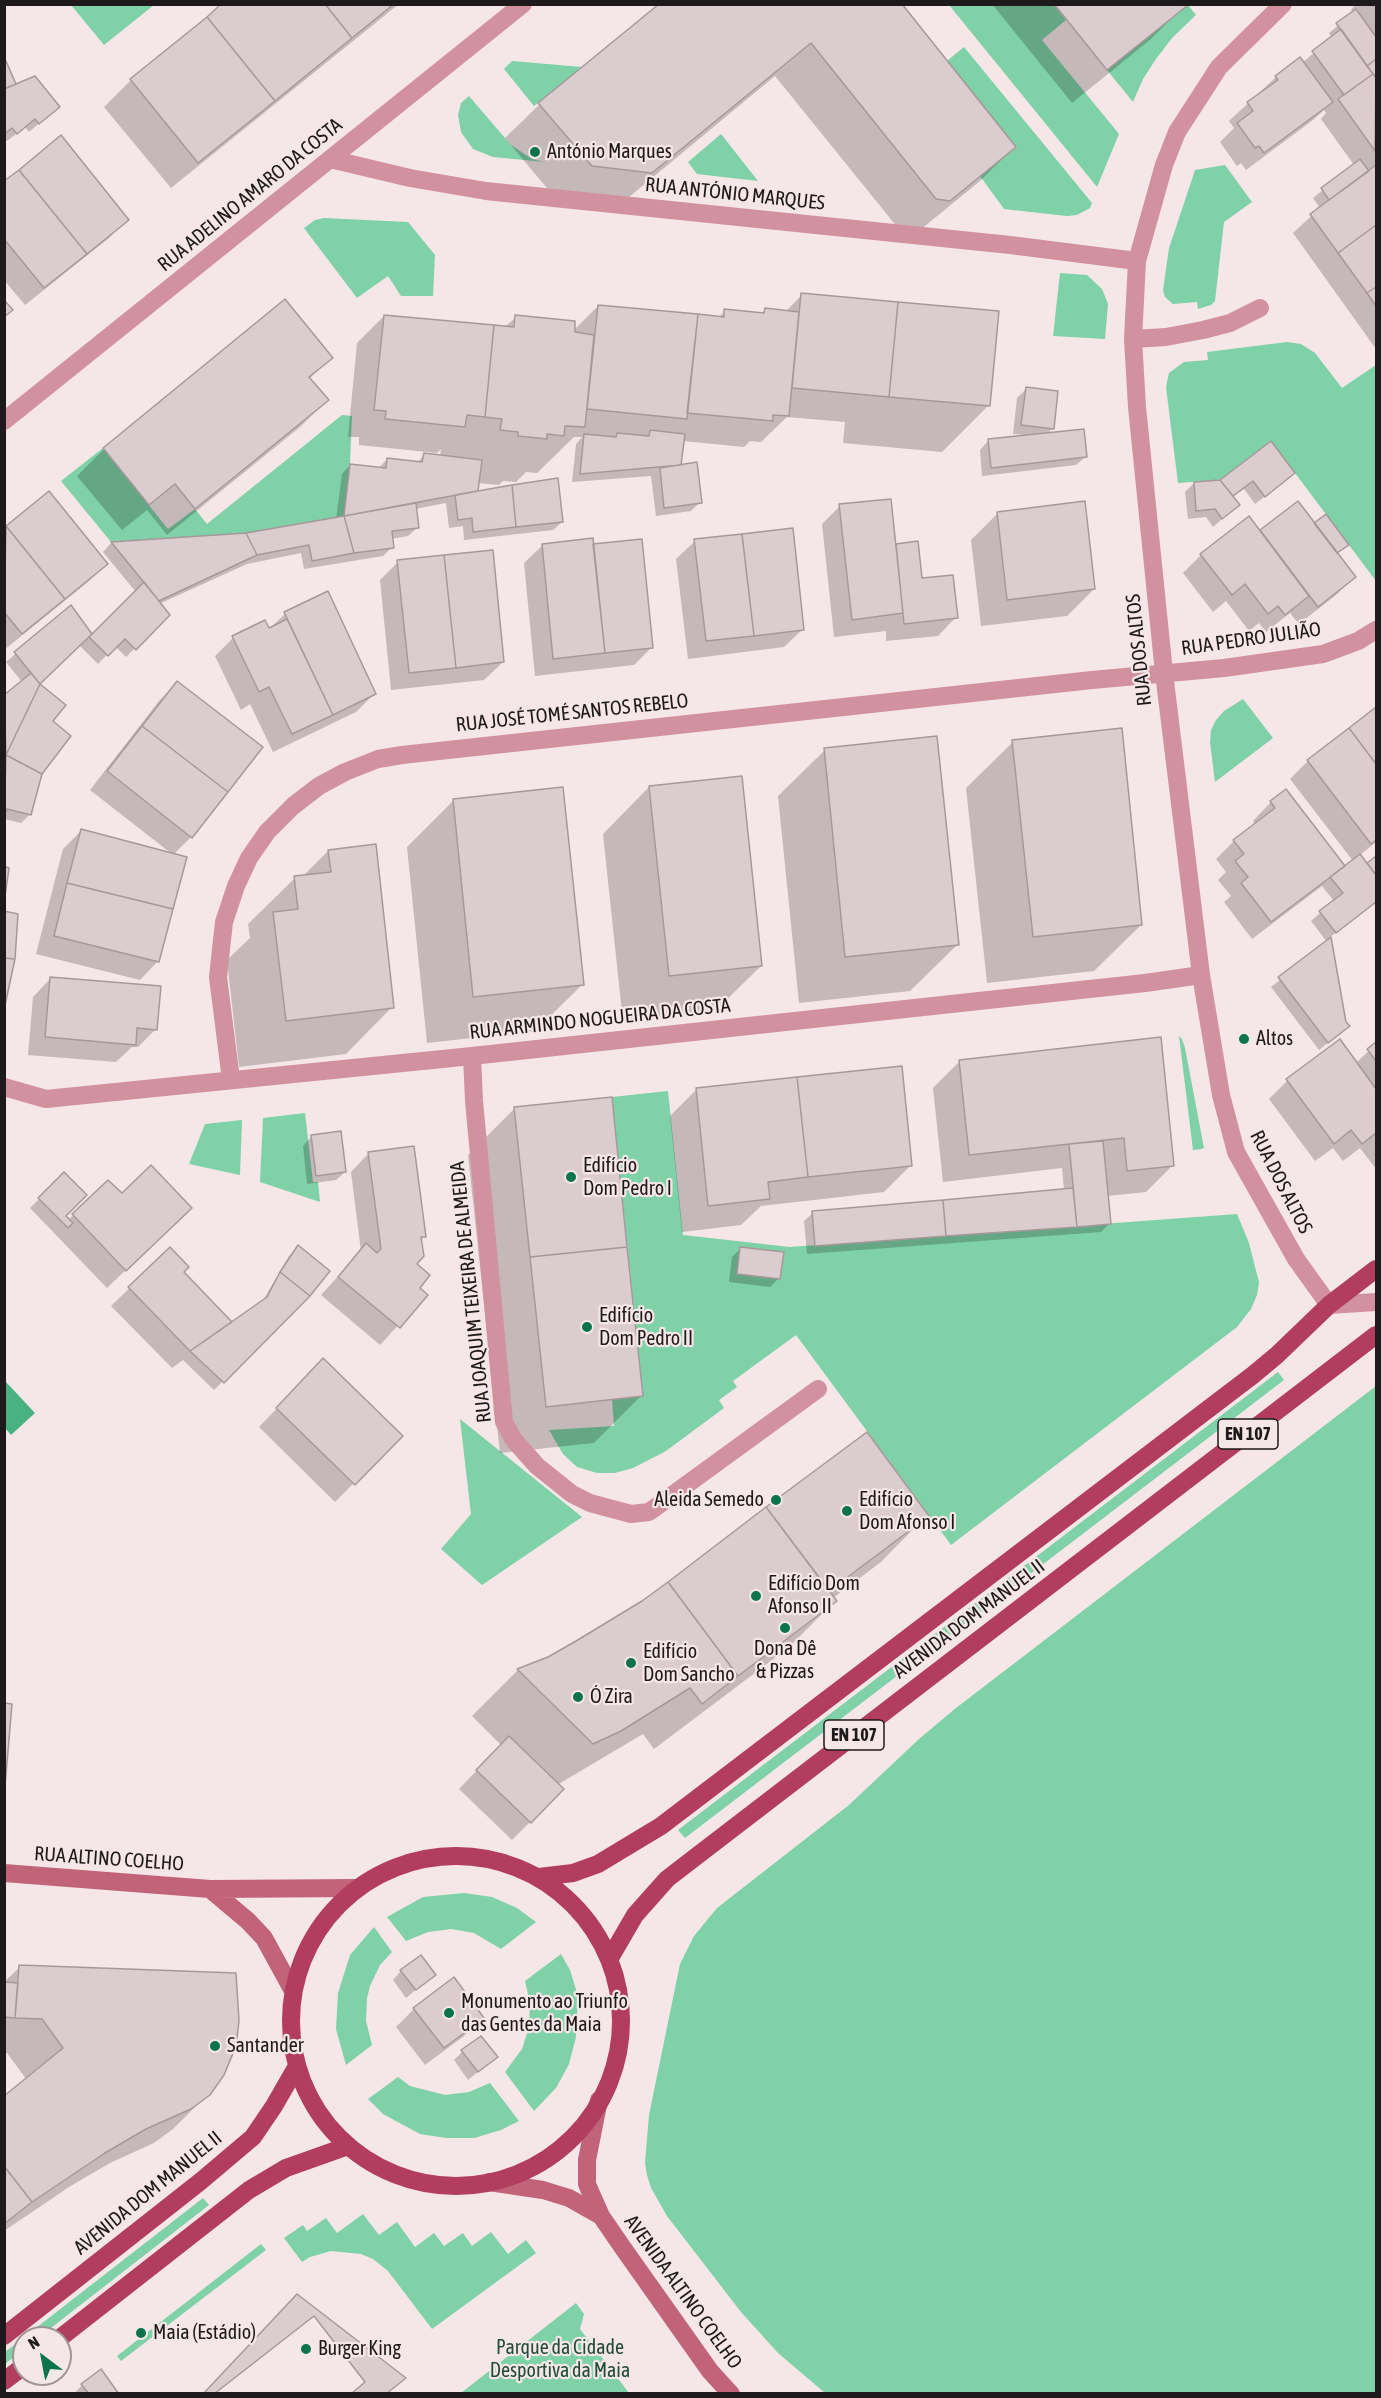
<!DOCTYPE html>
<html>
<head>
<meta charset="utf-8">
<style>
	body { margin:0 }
	#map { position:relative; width:1381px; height:2398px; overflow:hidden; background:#f5e6e8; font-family:"Asap Condensed",sans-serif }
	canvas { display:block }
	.frame { position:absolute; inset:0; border:6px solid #1e191a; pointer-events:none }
	.north { position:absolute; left:12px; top:2326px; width:60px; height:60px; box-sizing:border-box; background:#f5e6e8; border:2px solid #9f9496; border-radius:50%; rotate:328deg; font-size:16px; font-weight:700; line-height:24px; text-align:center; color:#1e191a }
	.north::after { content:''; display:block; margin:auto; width:21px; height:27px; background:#0b744d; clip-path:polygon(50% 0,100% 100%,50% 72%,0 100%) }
</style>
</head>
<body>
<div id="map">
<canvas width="1381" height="2398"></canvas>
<div class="frame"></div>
<div class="north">N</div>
</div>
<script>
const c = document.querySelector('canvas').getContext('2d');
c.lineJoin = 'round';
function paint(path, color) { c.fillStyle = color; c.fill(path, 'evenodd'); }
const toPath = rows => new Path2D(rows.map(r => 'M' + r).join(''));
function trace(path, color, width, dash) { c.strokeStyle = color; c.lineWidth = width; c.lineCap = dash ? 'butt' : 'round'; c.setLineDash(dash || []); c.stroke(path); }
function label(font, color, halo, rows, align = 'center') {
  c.font = font + ' "Asap Condensed",sans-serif'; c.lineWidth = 4.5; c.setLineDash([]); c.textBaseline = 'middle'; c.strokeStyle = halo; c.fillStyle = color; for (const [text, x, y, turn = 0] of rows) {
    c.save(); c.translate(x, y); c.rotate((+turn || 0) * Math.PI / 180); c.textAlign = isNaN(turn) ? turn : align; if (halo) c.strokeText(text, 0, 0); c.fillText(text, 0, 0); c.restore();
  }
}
paint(toPath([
	[71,5,154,5,104,45],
	[949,5,1054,5,1066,20,1042,40,1119,134,1097,187],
	[1188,5,1196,15,1172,38,1156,59,1143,79,1133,102,1107,70],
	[964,47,1092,203,1090,208,1077,215,1067,216,1004,209,980,176,1016,147,947,61],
	[512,61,582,67,534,106,504,69],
	[469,96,511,145,532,159,545,162,493,157,473,149,461,132,458,115,461,103],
	[721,134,758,181,697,174,688,162],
	[1225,165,1252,202,1224,222,1215,301,1211,305,1198,309,1197,302,1173,304,1165,297,1163,290,1169,248,1195,170],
	[324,218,408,222,435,255,433,296,401,296,388,276,357,298,304,228,315,220],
	[1060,273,1087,275,1102,289,1108,304,1105,339,1053,336],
	[1287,342,1301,344,1315,353,1342,388,1376,365,1376,581,1271,441,1220,480,1178,483,1166,387,1169,373,1184,362,1208,360,1207,352],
	[342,415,352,416,350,464,344,516,246,533,111,542,61,481,103,448,168,529,195,509,207,524],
	[1243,699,1273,738,1215,782,1210,742,1211,730,1216,720,1224,711],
	[1179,1036,1182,1039,1185,1048,1204,1148,1202,1149,1193,1150],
	[668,1091,683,1235,790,1247,1237,1214,1249,1243,1255,1267,1259,1282,1257,1295,1251,1309,1237,1327,951,1545,796,1335,733,1381,737,1387,719,1400,724,1408,666,1451,633,1468,615,1473,597,1473,577,1467,563,1454,549,1430,614,1426,612,1400,643,1396,612,1097],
	[741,1247,784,1252,737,1274],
	[305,1113,313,1182,318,1182,320,1202,260,1182,263,1118],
	[242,1120,240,1175,189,1164,205,1124],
	[1278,1372,1284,1380,685,1838,678,1830],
	[1376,1386,1376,2393,825,2393,778,2353,741,2312,667,2216,651,2188,647,2175,645,2163,649,2115,680,1964,694,1936,717,1908,849,1805,919,1739,956,1708],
	[460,1419,582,1517,482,1585,441,1549,471,1514],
	[464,1893,492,1897,517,1908,536,1922,501,1949,474,1933,451,1929,428,1932,406,1941,387,1917,423,1897],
	[374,1927,392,1952,380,1965,370,1986,367,1998,366,2021,372,2045,346,2065,336,2029,338,1993,350,1955],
	[561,1954,570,1970,578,1996,576,2037,569,2064,556,2088,534,2111,505,2072,522,2049,529,2027,530,2003,525,1981],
	[398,2077,410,2086,445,2095,469,2092,490,2083,519,2121,501,2130,474,2138,446,2138,420,2134,383,2114,368,2099],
	[203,2198,209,2205,38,2338,24,2338,24,2349,5,2364,5,2352],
	[363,2214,379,2235,397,2222,415,2247,434,2233,444,2246,463,2233,472,2246,491,2232,508,2254,526,2240,536,2253,432,2329,388,2271,373,2259,361,2254,331,2251,310,2257,302,2262,284,2238,303,2225,307,2231,326,2218,337,2233],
	[261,2244,266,2250,121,2361,117,2356],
	[576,2303,584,2314,580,2329,629,2393,461,2393]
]), '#7fd1a7');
paint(toPath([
	[5,1381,35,1413,11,1435,5,1428]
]), '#4ab181');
paint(toPath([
	[224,4,399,4,171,188,104,107,131,80],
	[899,4,1014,147,980,181,914,235,902,233,775,76,617,207,557,200,505,138,540,104],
	[992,4,1186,4,1151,39,1072,103],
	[1356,4,1376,4,1376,349,1293,233,1320,208,1313,198,1354,165,1321,119,1326,113,1324,110,1313,120,1246,170,1241,163,1237,166,1220,142,1234,128,1229,121,1276,77,1303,62,1332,38,1329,33,1353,13,1351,10],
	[4,63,15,86,49,115,29,132,25,127,7,141,4,138],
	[4,183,127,220,109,238,25,305,4,280],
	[802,295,989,405,942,452,843,443,845,422,787,417,761,442,750,441,744,447,683,441,680,466,700,502,691,511,656,516,651,476,572,482,576,444,582,437,574,437,537,473,526,472,516,482,503,481,499,485,477,483,476,493,562,522,553,530,464,540,463,526,449,528,446,503,415,509,417,528,408,536,391,539,392,547,383,556,304,569,301,553,247,564,159,604,168,615,126,657,115,646,98,664,79,645,38,685,40,773,30,814,21,823,4,819,4,697,22,682,6,662,70,608,92,636,136,592,103,552,111,543,246,535,336,519,342,474,350,465,379,468,387,459,417,463,424,455,440,457,441,449,437,453,359,445,359,437,348,437,357,343,384,316,505,327,516,317,573,331,598,306,718,318,725,311,761,314,765,310,785,312],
	[285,301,331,358,309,379,327,400,300,427,167,535,147,510,122,530,77,476,104,449],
	[1026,389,1052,429,1047,434,1085,457,1076,465,982,476,980,450,988,441,1026,435,1013,434,1017,398],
	[1270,443,1293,473,1284,482,1255,504,1244,489,1232,497,1238,505,1213,527,1206,517,1188,519,1185,492,1194,483,1220,481],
	[48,493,106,564,88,582,4,650,4,529],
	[1298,503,1314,525,1347,544,1337,554,1354,577,1336,595,1299,624,1290,613,1266,632,1259,623,1249,631,1226,601,1213,612,1183,573,1201,555,1259,532],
	[840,506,894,545,916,543,920,580,956,617,938,636,886,641,886,631,834,637,822,524],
	[998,513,1094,589,1067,616,981,626,971,540],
	[695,541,803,629,784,647,688,659,676,559],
	[543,545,592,546,652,647,634,665,535,676,524,563],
	[398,562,503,662,484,680,391,690,380,580],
	[327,593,374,694,356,712,273,752,250,704,241,710,215,656,233,638,268,630,285,614],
	[177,683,191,837,173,855,158,961,140,980,36,954,63,849,81,831,172,854,90,790,159,701],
	[1376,709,1376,842,1360,855,1367,865,1376,857,1376,902,1329,938,1345,1023,1348,1026,1319,1050,1271,987,1327,942,1311,921,1334,901,1322,886,1252,939,1224,902,1231,896,1218,880,1226,872,1216,859,1234,841,1256,825,1253,821,1271,802,1344,868,1353,861,1290,779,1308,761],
	[1013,742,1141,925,1094,971,987,983,966,788],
	[825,750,957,945,910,991,799,1003,778,796],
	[649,787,761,966,714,1012,623,1022,603,834],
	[453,801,582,985,535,1031,427,1043,407,847],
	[328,851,392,1007,346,1054,239,1067,227,960,250,938,248,924,295,878,302,877],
	[51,978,156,1029,138,1047,132,1047,116,1062,28,1055,33,997],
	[1160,1039,1173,1165,1146,1192,1107,1196,1110,1223,1101,1232,807,1254,804,1221,813,1213,1064,1190,1062,1168,943,1182,933,1088,960,1061],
	[1376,1044,1376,1169,1360,1148,1343,1161,1333,1148,1315,1161,1269,1099,1287,1081,1356,1063],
	[697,1089,911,1165,884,1192,761,1206,741,1225,682,1232,670,1116],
	[515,1108,641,1396,594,1443,500,1453,468,1155],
	[311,1137,345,1172,336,1180,307,1184,303,1146],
	[369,1153,425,1236,420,1241,415,1265,418,1288,426,1295,380,1345,321,1295,361,1251,351,1172],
	[64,1175,64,1216,68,1220,108,1182,122,1196,172,1226,107,1288,30,1208],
	[298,1247,309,1295,214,1390,183,1360,172,1368,111,1306,170,1249,182,1272,232,1323,262,1302,289,1256],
	[741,1248,779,1278,770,1287,729,1282,732,1257],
	[305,1379,401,1436,335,1502,259,1427],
	[927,1515,881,1562,833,1598,835,1601,788,1648,654,1749,643,1734,557,1785,562,1790,512,1840,459,1789,501,1745,472,1716,518,1670],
	[20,1967,208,2094,173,2129,154,2143,110,2163,69,2187,4,2231,4,2098,27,2080,7,2053,4,2053,4,1982],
	[401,1971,434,1975,406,1998,393,1980],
	[414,2009,482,2018,464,2036,425,2065,396,2027],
	[462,2052,496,2057,468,2080,454,2060],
	[82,2385,117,2394,74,2394]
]), '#0003');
const building = toPath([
	[221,4,325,4,352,38,275,101,207,17,221,4],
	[325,4,394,4,352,38,325,4],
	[659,4,902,4,1016,147,950,201,936,199,811,43,652,173,592,166,538,103,659,4],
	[1054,4,1188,4,1188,5,1107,70,1054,4],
	[1356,9,1376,37,1376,59,1367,66,1336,23,1356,9],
	[207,17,275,101,198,163,130,79,207,17],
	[1341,29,1373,74,1344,95,1312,51,1341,29],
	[1300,57,1333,102,1264,153,1259,146,1255,148,1237,123,1253,111,1247,102,1278,80,1275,76,1300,57],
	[1376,59,1376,78,1367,66,1376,59],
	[6,61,16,84,4,89,4,62,6,61],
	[1373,74,1376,78,1375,151,1338,99,1373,74],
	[35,76,60,107,39,124,35,119,17,134,12,128,4,134,4,89,35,76],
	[61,135,129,220,87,254,19,170,61,135],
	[1360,159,1369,171,1329,200,1321,188,1360,159],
	[1376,165,1376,225,1338,253,1310,214,1376,165],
	[19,170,87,254,44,288,4,239,4,181,19,170],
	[1376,225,1376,287,1367,293,1338,253,1376,225],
	[1376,287,1376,306,1367,293,1376,287],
	[801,293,898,302,889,397,792,388,801,293],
	[285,299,333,358,309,377,329,400,195,509,175,484,149,505,103,448,285,299],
	[4,300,13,310,4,317,4,300],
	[898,302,999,311,990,406,889,397,898,302],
	[598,305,698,314,687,419,587,409,598,305],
	[765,308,799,312,789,416,773,415,773,421,687,413,698,314,724,317,724,309,764,313,765,308],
	[384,315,494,325,485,417,467,415,465,427,385,419,386,411,374,410,384,315],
	[515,315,575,321,575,332,594,335,585,427,565,426,564,436,547,434,547,439,518,436,518,432,500,430,502,419,485,417,494,325,514,327,515,315],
	[1026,387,1058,391,1054,429,1021,425,1026,387],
	[1084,429,1087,457,991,468,988,439,1084,429],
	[650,430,685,434,681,465,580,474,584,434,616,437,617,433,649,436,650,430],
	[1271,441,1295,473,1265,497,1253,481,1233,496,1220,480,1271,441],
	[424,453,482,460,478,491,344,516,350,464,386,468,387,458,422,462,424,453],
	[697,462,702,503,664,508,660,468,697,462],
	[558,478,563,522,516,527,512,485,558,478],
	[1220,480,1240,505,1222,519,1215,509,1196,511,1194,482,1220,480],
	[512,485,516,527,473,532,472,518,458,520,455,495,512,485],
	[49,491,108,564,65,599,6,526,49,491],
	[891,499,903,613,852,620,839,504,891,499],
	[1085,501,1095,589,1007,600,997,512,1085,501],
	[1298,501,1356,577,1318,607,1260,530,1298,501],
	[416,503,419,528,392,531,394,548,354,553,344,516,416,503],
	[1326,514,1349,545,1337,553,1314,523,1326,514],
	[344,516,354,553,312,561,309,545,257,555,246,533,344,516],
	[1249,516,1309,596,1285,615,1278,606,1268,614,1245,584,1232,595,1200,554,1249,516],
	[6,526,65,599,22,634,4,612,6,526],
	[793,528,804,630,754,636,742,534,793,528],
	[246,533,257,555,159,601,111,542,246,533],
	[742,534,754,636,706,641,694,539,742,534],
	[593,538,605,653,553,659,542,544,593,538],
	[642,539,653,648,605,653,593,544,642,539],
	[918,541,922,578,953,575,958,618,904,624,896,544,918,541],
	[493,550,504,662,456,668,444,555,493,550],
	[444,555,456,668,409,673,397,560,444,555],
	[144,582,170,615,136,650,125,639,108,656,89,637,144,582],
	[328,591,376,694,333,715,284,612,328,591],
	[71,605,92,634,40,684,14,652,71,605],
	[287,619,333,715,292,734,269,687,259,692,232,636,265,620,269,628,287,619],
	[31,673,40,684,6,755,4,695,31,673],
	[177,681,263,747,228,792,142,726,177,681],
	[40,684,66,705,53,721,71,736,42,774,6,755,40,684],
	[1376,707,1376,764,1349,728,1376,707],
	[142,726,228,792,192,838,107,771,142,726],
	[1122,728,1142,925,1033,937,1012,740,1122,728],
	[1349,728,1376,764,1376,840,1371,844,1307,760,1349,728],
	[937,736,959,945,845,957,824,748,937,736],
	[6,755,42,774,31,815,7,809,4,818,6,755],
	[742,776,762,966,669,976,649,786,742,776],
	[563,787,584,985,473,997,453,799,563,787],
	[1286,789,1345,866,1271,922,1241,883,1248,877,1235,861,1244,854,1233,840,1275,808,1270,801,1286,789],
	[81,829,187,857,173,909,67,883,81,829],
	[376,844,394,1008,286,1021,273,912,298,909,294,876,331,872,328,850,376,844],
	[1360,854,1376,875,1376,902,1336,933,1319,911,1343,893,1330,877,1360,854],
	[1376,856,1376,875,1367,863,1376,856],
	[4,866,9,868,4,904,4,866],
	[67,883,173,909,159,962,54,936,67,883],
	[4,911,18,914,15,959,4,958,4,911],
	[1331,937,1346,1022,1350,1026,1328,1043,1278,977,1331,937],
	[4,958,15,959,4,1010,4,958],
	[50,977,161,986,157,1030,137,1028,136,1045,45,1037,50,977],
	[1161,1037,1174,1166,1127,1171,1124,1138,969,1155,959,1060,1161,1037],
	[1340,1039,1376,1089,1376,1133,1362,1144,1351,1130,1334,1144,1286,1079,1340,1039],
	[1376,1042,1376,1061,1367,1049,1376,1042],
	[902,1066,912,1166,808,1177,797,1077,902,1066],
	[797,1077,808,1177,768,1182,770,1199,708,1206,696,1088,797,1077],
	[612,1097,627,1247,530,1257,514,1107,612,1097],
	[341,1131,346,1172,316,1176,311,1135,341,1131],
	[1103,1141,1111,1224,1077,1227,1069,1144,1103,1141],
	[414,1146,426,1237,421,1237,424,1256,417,1264,430,1275,420,1288,428,1295,400,1328,338,1277,366,1243,377,1253,381,1249,368,1152,414,1146],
	[151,1165,192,1208,126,1271,72,1214,108,1180,122,1193,151,1165],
	[64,1172,87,1195,66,1216,73,1223,68,1228,38,1198,64,1172],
	[1073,1188,1077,1227,946,1236,943,1200,1073,1188],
	[943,1200,946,1236,815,1246,812,1211,943,1200],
	[298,1245,330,1271,310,1296,280,1272,298,1245],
	[170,1247,189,1267,184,1272,232,1322,190,1351,128,1287,170,1247],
	[627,1247,643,1396,546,1407,530,1257,627,1247],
	[740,1247,784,1252,780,1279,737,1274,740,1247],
	[280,1272,310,1296,224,1383,190,1351,267,1297,280,1272],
	[323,1358,403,1436,355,1485,276,1408,323,1358],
	[867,1432,929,1516,829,1591,766,1507,867,1432],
	[766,1507,837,1601,738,1676,668,1582,766,1507],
	[668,1582,738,1676,702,1704,690,1688,621,1731,593,1744,517,1669,548,1657,576,1641,642,1601,668,1582],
	[4,1703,12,1704,4,1798,4,1703],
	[509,1736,564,1789,531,1823,476,1770,509,1736],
	[421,1955,436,1975,416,1990,400,1970,421,1955],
	[19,1965,236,1973,239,2021,236,2046,224,2075,210,2095,191,2109,146,2129,105,2153,32,2202,4,2166,4,2096,63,2048,42,2019,15,2018,19,1965],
	[454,1977,484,2018,444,2048,413,2008,454,1977],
	[4,1982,18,1983,15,2018,4,2017,4,1982],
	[481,2036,498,2057,478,2072,461,2050,481,2036],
	[4,2166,32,2202,4,2224,4,2166],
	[297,2294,406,2378,386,2394,203,2394,297,2294],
	[314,2316,365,2382,351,2394,214,2394,314,2316],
	[101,2369,119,2394,89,2394,81,2384,101,2369]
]);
paint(building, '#dbcccf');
trace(building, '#a6989a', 1.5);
trace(toPath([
	[1283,4,1219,67,1177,132,1164,165,1137,261,1133,339,1137,407,1164,673,1201,975,1221,1095,1236,1152,1296,1259,1329,1305,1376,1302],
	[330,159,410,178,486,191,1010,245,1137,261],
	[1133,339,1166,337,1203,330,1230,323,1260,308],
	[4,421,523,4],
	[472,1056,474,1101,504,1422,514,1440,537,1466,572,1494,590,1503,631,1514,649,1512,818,1389],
	[231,1080,218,977,224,922,236,886,249,858,267,832,293,806,319,786,345,772,378,759,402,755,1092,680,1224,668,1323,654,1358,641,1376,630],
	[4,1087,46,1099,472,1056,1145,983,1201,975]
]), '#d2919e', 18);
trace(toPath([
	[4,1873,210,1889,357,1888],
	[210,1889,248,1921,264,1938,293,1991],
	[599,2100,587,2160,587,2184,593,2198,601,2216,623,2248,710,2371,731,2394],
	[489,2182,543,2190,569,2198,601,2216]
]), '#c16379', 18);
trace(toPath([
	'291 2021a165 165 0 1 1 330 0a165 165 0 1 1-330 0Z',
	[539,1877,573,1873,598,1864,661,1826,1253,1375,1277,1355,1329,1305,1376,1269],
	[610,1958,635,1915,667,1879,689,1862,1376,1335],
	[4,2336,201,2181,253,2137,274,2106,297,2066],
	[60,2338,249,2190,286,2168,348,2146],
	[4,2381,24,2366]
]), '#b23d5f', 18);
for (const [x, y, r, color] of [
	[535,152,6,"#0b744d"],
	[1244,1039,6,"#0b744d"],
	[571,1177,6,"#0b744d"],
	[587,1327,6,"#0b744d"],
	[776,1500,6,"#0b744d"],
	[847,1511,6,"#0b744d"],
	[756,1596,6,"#0b744d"],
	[785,1628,6,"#0b744d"],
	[631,1663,6,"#0b744d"],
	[578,1697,6,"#0b744d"],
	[449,2013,6,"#0b744d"],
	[215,2046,6,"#0b744d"],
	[141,2333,6,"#0b744d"],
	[306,2349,6,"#0b744d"]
]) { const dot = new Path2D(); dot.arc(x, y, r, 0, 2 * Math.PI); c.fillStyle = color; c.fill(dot); trace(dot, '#f5e6e8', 2); }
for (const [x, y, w] of [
	[1248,1434,60],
	[854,1735,60]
]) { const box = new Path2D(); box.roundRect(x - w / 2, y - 15, w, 30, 4.5); c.fillStyle = '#f5e6e8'; c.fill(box); trace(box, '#1e191a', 1.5); }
label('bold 18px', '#1e191a', null, [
	["EN 107",1248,1434],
	["EN 107",854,1735]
]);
label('20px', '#1e191a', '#f5e6e8', [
	["António Marques",547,152],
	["Altos",1256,1039],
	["Edifício",583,1166],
	["Dom Pedro I",583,1189],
	["Edifício",599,1316],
	["Dom Pedro II",599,1339],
	["Aleida Semedo",764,1500,"right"],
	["Edifício",859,1500],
	["Dom Afonso I",859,1523],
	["Edifício Dom",768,1584],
	["Afonso II",768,1607],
	["Dona Dê",785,1649,"center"],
	["& Pizzas",785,1672,"center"],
	["Edifício",643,1652],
	["Dom Sancho",643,1675],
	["Ó Zira",590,1697],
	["Monumento ao Triunfo",461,2002],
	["das Gentes da Maia",461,2025],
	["Santander",227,2046],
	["Maia (Estádio)",153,2333],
	["Burger King",318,2349]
], 'left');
label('20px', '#1e191a', '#f5e6e8', [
	["RUA ANTÓNIO MARQUES",735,194,6],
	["RUA ADELINO AMARO DA COSTA",250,195,-39],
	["RUA PEDRO JULIÃO",1251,639,-8],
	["RUA DOS ALTOS",1139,650,-96],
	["RUA JOSÉ TOMÉ SANTOS REBELO",572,713,-6],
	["RUA ARMINDO NOGUEIRA DA COSTA",600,1019,-6],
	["RUA DOS ALTOS",1281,1182,63],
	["RUA JOAQUIM TEIXEIRA DE ALMEIDA",471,1292,-96],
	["AVENIDA DOM MANUEL II",969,1619,-37],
	["RUA ALTINO COELHO",109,1859,4],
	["AVENIDA DOM MANUEL II",148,2193,-39],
	["AVENIDA ALTINO COELHO",683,2292,54]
]);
label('20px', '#214c37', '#f5e6e8', [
	["Parque da Cidade",560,2348],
	["Desportiva da Maia",560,2371]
]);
</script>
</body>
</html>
